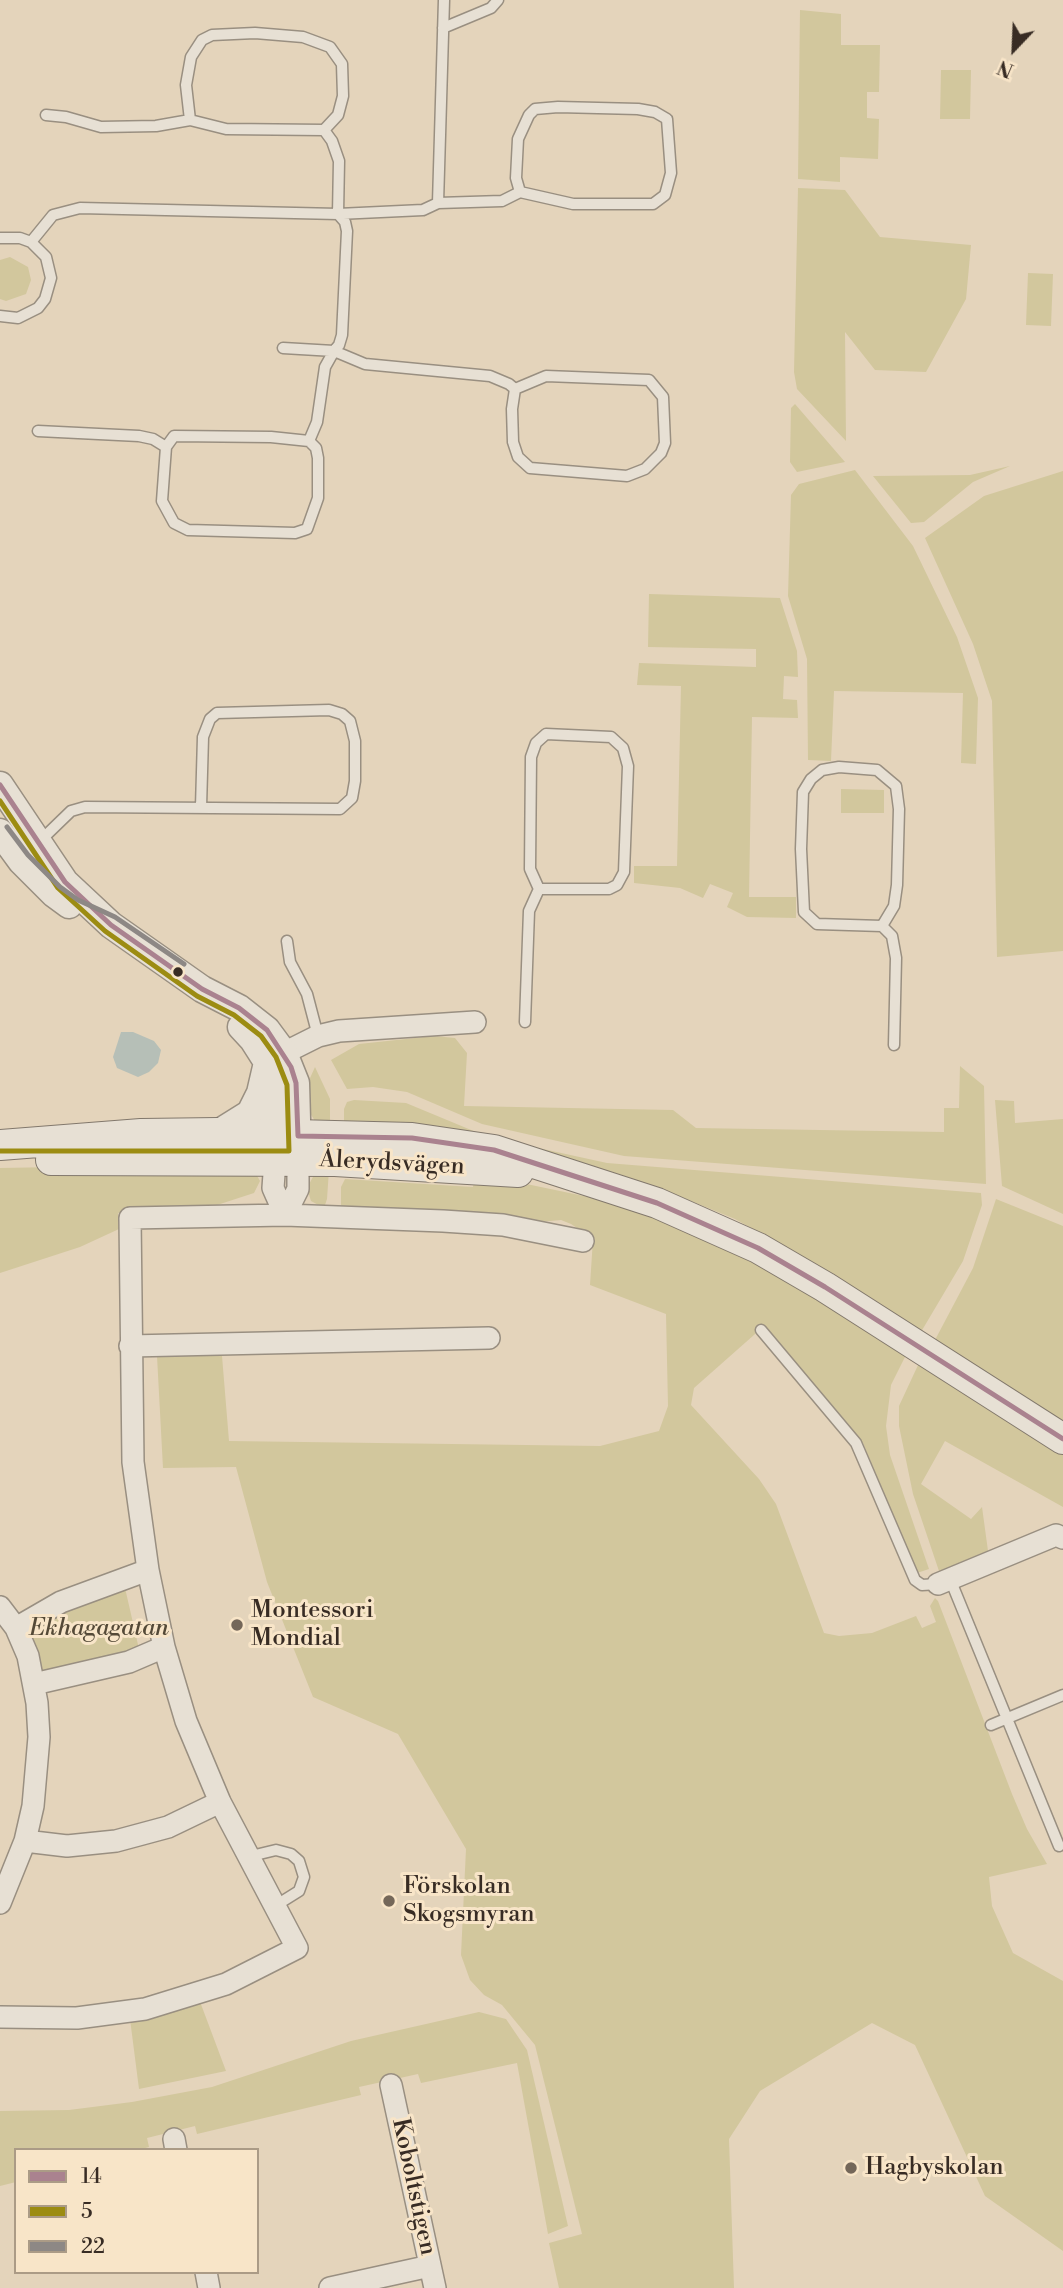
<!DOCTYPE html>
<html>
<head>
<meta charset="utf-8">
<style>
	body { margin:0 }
	#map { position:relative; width:1063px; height:2288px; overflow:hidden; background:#e4d4bb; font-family:"Libre Bodoni",serif }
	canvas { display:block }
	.legend { position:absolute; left:14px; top:2148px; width:245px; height:126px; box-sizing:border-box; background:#f8e5c8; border:2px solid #ab9b86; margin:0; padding:9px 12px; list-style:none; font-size:21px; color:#382c24 }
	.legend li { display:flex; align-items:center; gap:14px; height:35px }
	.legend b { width:35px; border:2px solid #ab9b86 }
	.north { position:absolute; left:979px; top:14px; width:70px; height:70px; -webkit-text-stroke:5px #f8e5c8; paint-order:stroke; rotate:203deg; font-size:19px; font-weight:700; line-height:28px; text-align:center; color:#382c24 }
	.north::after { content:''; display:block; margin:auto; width:24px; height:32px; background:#382c24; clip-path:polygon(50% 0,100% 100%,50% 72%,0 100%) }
</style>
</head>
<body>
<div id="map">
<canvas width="1063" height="2288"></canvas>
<ul class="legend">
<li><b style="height:9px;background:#aa828f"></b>14</li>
<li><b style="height:9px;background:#9c8c12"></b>5</li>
<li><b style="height:9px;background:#8d8885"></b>22</li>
</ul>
<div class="north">N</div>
</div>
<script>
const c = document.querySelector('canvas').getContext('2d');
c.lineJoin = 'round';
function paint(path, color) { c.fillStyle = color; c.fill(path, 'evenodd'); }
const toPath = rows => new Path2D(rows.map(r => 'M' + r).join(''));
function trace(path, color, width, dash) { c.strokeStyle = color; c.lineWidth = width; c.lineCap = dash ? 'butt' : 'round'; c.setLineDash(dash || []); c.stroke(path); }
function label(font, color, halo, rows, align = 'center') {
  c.font = font + ' "Libre Bodoni",serif'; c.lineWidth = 6; c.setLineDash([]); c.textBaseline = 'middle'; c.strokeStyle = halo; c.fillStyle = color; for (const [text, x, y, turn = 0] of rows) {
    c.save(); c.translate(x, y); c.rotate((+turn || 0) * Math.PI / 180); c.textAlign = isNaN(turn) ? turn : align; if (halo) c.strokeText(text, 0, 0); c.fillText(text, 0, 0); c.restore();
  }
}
paint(toPath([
	[800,10,841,14,841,45,880,45,879,92,867,92,867,118,879,119,878,159,840,157,840,182,798,179],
	[941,70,971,70,970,119,940,119],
	[798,188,845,190,880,237,971,245,966,299,926,372,875,370,845,332,846,441,797,389,794,372],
	[10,257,28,267,31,280,26,294,6,301,0,299,0,260],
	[1028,273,1053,274,1051,326,1026,325],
	[795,404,845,462,797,472,790,462,791,408],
	[1010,466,973,482,924,522,911,523,873,476,970,475],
	[855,470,913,546,957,637,978,698,976,764,961,763,963,693,834,691,831,761,808,760,807,659,788,596,791,495,799,484],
	[1063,471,1063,951,997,957,992,701,973,644,925,538,984,496],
	[649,594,780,598,797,651,798,677,784,676,783,699,797,700,798,718,752,717,749,897,796,897,796,918,747,917,727,907,733,893,710,884,703,898,680,888,634,883,634,866,677,866,681,686,637,685,639,663,756,667,756,649,648,647],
	[841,789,884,790,884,813,841,813],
	[434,1036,455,1038,467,1053,464,1106,673,1110,696,1128,944,1132,944,1108,959,1108,960,1066,984,1086,986,1184,624,1156,482,1124,407,1092,373,1087,347,1089,331,1060,359,1044],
	[315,1067,330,1099,330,1129,315,1121,310,1113,306,1087],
	[354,1100,406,1103,488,1137,607,1163,981,1193,982,1205,963,1261,921,1332,822,1268,735,1219,669,1192,597,1168,344,1130,344,1109,347,1102],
	[995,1100,1014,1101,1015,1123,1063,1119,1063,1214,1002,1186],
	[58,1167,255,1172,260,1181,254,1193,214,1206,118,1213,119,1229,80,1247,0,1273,0,1168],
	[329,1170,327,1199,324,1208,311,1201,307,1188,314,1175],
	[345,1179,473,1187,474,1180,512,1181,603,1200,672,1225,754,1262,807,1292,906,1355,891,1385,886,1426,890,1455,929,1569,917,1573,863,1443,763,1327,694,1388,691,1405,759,1479,776,1504,824,1633,839,1636,872,1633,916,1616,922,1628,936,1622,930,1606,935,1598,938,1601,1012,1794,1027,1829,1047,1864,989,1877,992,1906,1013,1953,1063,1981,1063,2251,985,2196,915,2045,872,2023,760,2091,729,2139,734,2288,559,2288,549,2243,582,2234,535,2045,502,2005,484,1995,470,1980,461,1955,466,1849,398,1734,313,1697,267,1582,236,1467,163,1468,157,1356,222,1356,229,1441,600,1446,659,1431,668,1406,666,1314,590,1285,593,1239,571,1224,561,1220,539,1222,345,1209,341,1205,341,1187],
	[996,1199,1063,1226,1063,1421,935,1340,973,1268],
	[919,1363,1063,1454,1063,1507,945,1441,921,1484,971,1519,982,1507,988,1551,987,1556,940,1574,913,1494,899,1426,899,1406],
	[125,1588,139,1649,42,1676,27,1632,67,1608],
	[199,1999,226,2071,139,2089,130,2019],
	[479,2012,506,2019,527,2050,568,2226,548,2234,517,2063,421,2083,418,2074,359,2087,361,2095,197,2134,195,2126,147,2138,149,2147,138,2150,16,2150,16,2182,0,2186,0,2111,69,2110,132,2102,212,2087,351,2041]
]), '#d2c79d');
paint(toPath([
	[121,1032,133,1032,154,1041,161,1050,158,1063,149,1072,138,1077,117,1068,113,1057]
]), '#b6bfb7');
const service = toPath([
	[443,28,491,8,498,0],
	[46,115,66,117,101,127,156,126,190,120,186,85,191,57,202,40,212,35,255,33,303,37,330,47,342,64,343,96,338,115,324,130,226,129,190,120],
	[324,130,332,141,339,161,338,214,423,210,438,203,444,0],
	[438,203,502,201,520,192,573,204,653,204,665,195,671,173,667,119,655,112,638,109,558,107,535,109,529,115,518,139,516,178,520,192],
	[0,238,20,238,31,242,46,257,51,278,45,299,38,308,18,318,0,316],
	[31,242,53,215,80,208,338,214,345,222,347,231,342,335,339,345,334,351,283,348],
	[38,431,139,436,153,439,166,447,162,501,174,523,188,530,295,533,307,529,318,498,318,458,316,448,309,441,271,437,174,436,166,447],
	[309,441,317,422,325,367,334,351,365,364,490,376,509,384,515,389,512,409,513,442,518,457,530,468,627,476,645,469,661,453,665,443,663,397,649,380,546,376,515,389],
	[40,841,71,811,85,807,340,809,352,798,355,781,355,741,350,721,342,714,329,710,217,713,210,719,203,737,201,807],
	[882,926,894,906,897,885,899,809,896,786,877,770,839,767,822,770,811,779,803,792,801,849,804,912,817,924,882,926,892,936,896,958,894,1045],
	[287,941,290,962,307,994,318,1036],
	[525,1022,529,911,539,889,530,869,531,757,536,743,546,734,611,737,623,748,628,766,624,872,617,885,609,889,539,889],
	[761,1330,856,1443,915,1580,922,1585,938,1584],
	[950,1579,1059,1846],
	[991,1725,1063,1695],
	[247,1857,276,1850,291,1854,299,1861,304,1877,299,1891,275,1906]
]);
const minor = toPath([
	[272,1059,318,1036,339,1031,475,1022],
	[275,1160,273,1188,285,1215],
	[285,1215,298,1189,298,1160],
	[130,1346,489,1338],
	[938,1584,1056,1535,1063,1538],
	[0,1607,16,1628,28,1656,37,1703,39,1737,33,1806,25,1841,0,1903],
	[16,1628,61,1602,148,1570],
	[34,1684,129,1662,164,1647],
	[25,1841,67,1846,116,1841,168,1827,220,1802],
	[0,2017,77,2018,145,2009,226,1984,297,1948,220,1802,186,1721,164,1647,148,1570,133,1462,130,1218,285,1215,443,1221,503,1225,583,1241],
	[391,2085,435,2288],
	[174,2139,176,2150],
	[206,2272,209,2288],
	[330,2288,430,2266]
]);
const tertiary = toPath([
	[0,785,65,882,111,925,202,989,239,1008,267,1030,284,1053,296,1083,298,1156],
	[0,832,21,861,54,894,69,905],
	[241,1027,253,1040,267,1062,273,1085,275,1154],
	[218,1133,250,1113,260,1093,266,1067]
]);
const secondary = toPath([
	[0,1145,141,1134,218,1133,412,1138,494,1150,657,1203,758,1248,825,1287,1063,1439],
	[51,1160,335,1161,518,1172]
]);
trace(service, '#998f81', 13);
trace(minor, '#998f81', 24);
trace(tertiary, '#998f81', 29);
trace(secondary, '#82786c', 32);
trace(service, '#e7e0d4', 10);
trace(minor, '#e7e0d4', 21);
trace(tertiary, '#e7e0d4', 26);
trace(secondary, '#e7e0d4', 30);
trace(toPath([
	[0,785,65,882,111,925,202,989,239,1008,267,1030,291,1067,296,1083,298,1136,412,1138,494,1150,657,1203,758,1248,825,1287,1063,1439]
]), '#aa828f', 5);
trace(toPath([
	[0,801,58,888,105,931,197,996,234,1015,261,1036,276,1057,287,1085,289,1151,0,1151]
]), '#9c8c12', 5);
trace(toPath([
	[7,827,28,855,60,887,78,900,115,917,184,964]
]), '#8d8885', 5);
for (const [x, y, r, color] of [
	[178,972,6,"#382c24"],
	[237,1625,7,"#746759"],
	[389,1901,7,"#746759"],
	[851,2168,7,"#746759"]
]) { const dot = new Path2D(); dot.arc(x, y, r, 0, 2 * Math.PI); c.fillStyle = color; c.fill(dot); trace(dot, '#f8e5c8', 2.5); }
label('24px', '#382c24', '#f8e5c8', [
	["Ålerydsvägen",392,1164,3],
	["Koboltstigen",413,2187,78]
]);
label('24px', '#382c24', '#f8e5c8', [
	["Montessori",251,1611],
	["Mondial",251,1639],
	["Förskolan",403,1887],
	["Skogsmyran",403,1915],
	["Hagbyskolan",865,2168]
], 'left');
label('italic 24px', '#544937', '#f8e5c8', [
	["Ekhagagatan",99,1629]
]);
</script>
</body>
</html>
